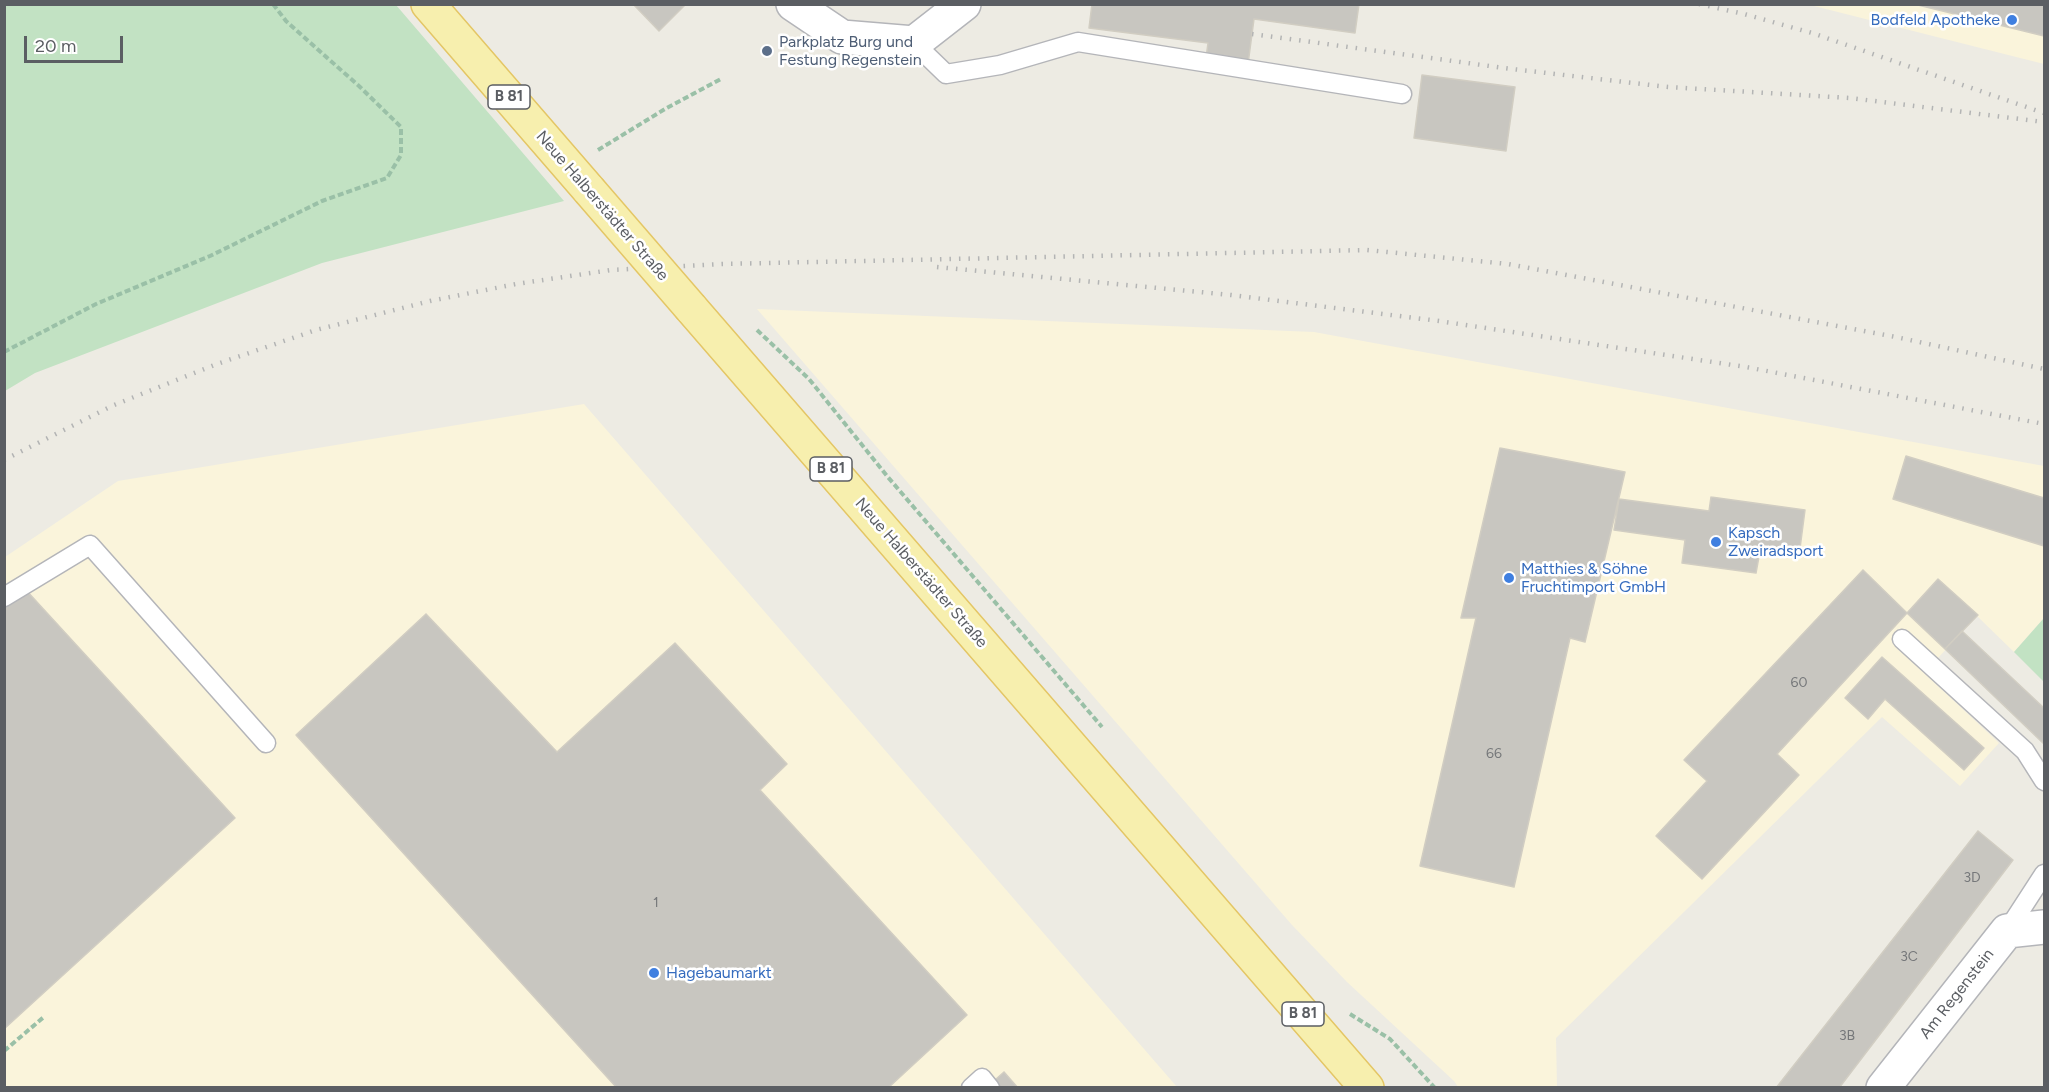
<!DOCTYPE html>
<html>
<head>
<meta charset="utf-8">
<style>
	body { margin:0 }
	#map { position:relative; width:2049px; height:1092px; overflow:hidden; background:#edebe3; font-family:Figtree,sans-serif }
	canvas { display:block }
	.frame { position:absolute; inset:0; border:6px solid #5b5e63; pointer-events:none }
	.scale { position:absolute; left:24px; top:36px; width:99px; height:27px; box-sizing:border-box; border:3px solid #5b5e63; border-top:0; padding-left:8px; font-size:18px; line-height:21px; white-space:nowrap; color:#5b5e63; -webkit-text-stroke:4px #fff; paint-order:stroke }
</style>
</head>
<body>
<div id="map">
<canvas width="2049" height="1092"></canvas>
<div class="frame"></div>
<div class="scale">20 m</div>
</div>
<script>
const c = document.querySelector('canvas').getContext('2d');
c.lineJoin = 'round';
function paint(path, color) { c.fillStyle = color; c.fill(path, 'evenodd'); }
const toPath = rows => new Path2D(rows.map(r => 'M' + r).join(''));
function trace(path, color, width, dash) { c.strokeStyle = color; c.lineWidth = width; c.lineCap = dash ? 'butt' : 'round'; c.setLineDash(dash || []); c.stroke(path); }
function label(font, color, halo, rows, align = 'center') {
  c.font = font + ' Figtree,sans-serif'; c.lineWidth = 5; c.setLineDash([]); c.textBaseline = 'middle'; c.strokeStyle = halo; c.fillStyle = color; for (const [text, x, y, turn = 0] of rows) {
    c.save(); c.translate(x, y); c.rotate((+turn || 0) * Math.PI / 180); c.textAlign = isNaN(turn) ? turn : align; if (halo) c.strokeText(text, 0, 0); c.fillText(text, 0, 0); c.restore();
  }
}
paint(toPath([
	[1810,5,2044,5,2044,64],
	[757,309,1314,332,2044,466,2044,618,2014,652,1977,616,1924,673,1999,743,1960,786,1882,717,1556,1038,1557,1087,1458,1087,1454,1081,1347,982,1292,925],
	[584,404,864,726,1177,1087,5,1088,5,557,118,481]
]), '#faf4db');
paint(toPath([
	[5,4,396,5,564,201,322,263,35,373,5,391],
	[2044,618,2044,682,2014,652]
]), '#c2e2c3');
const building = toPath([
	[633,4,686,4,659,31,633,4],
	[1092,4,1359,4,1355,33,1254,19,1248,64,1206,58,1208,43,1089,28,1092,4],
	[1914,4,2044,4,2044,36,1914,4],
	[1422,75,1515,87,1506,151,1414,138,1422,75],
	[1500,448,1625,472,1585,642,1570,638,1514,887,1420,866,1476,618,1461,618,1500,448],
	[1906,456,2044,498,2044,546,1893,499,1906,456],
	[1711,497,1805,510,1799,556,1760,551,1756,573,1682,563,1685,540,1614,530,1619,499,1709,511,1711,497],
	[1863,570,1907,613,1777,754,1799,775,1702,879,1656,836,1707,781,1684,760,1863,570],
	[1938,579,1978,615,1945,649,1907,613,1938,579],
	[25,589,235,818,4,1029,4,608,25,589],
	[426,614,557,752,675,643,787,764,760,790,967,1015,888,1088,617,1088,296,735,426,614],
	[1962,631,2044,708,2044,744,1945,649,1962,631],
	[1882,657,1984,748,1964,770,1885,699,1868,719,1845,698,1882,657],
	[1978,831,2013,860,1839,1088,1776,1088,1978,831],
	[1004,1072,1018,1088,986,1088,1004,1072]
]);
paint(building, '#c8c6c0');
trace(building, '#d1cdc2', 1.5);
const service = toPath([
	[914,43,946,74,1000,65,1078,42,1402,94],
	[4,597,90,545,266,743],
	[1902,639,2025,751,2044,781],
	[2007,931,2044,874],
	[971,1088,982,1078,990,1088]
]);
const minor = toPath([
	[793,4,842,37,914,43,964,4],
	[1883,1088,2007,931,2044,927]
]);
const primary = toPath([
	[428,4,589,190],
	[691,308,1367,1088]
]);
trace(service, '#b4b5b9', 21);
trace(minor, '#b4b5b9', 36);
trace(primary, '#e4c665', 36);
trace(toPath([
	[598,150,665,109,721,79],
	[757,330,809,379,887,476,1102,727],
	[4,352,96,304,210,256,322,201,387,178,401,155,401,127,360,87,286,21,273,4],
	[1350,1014,1390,1039,1435,1088],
	[4,1051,45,1016]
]), '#9ac0a7', 4, [6, 3]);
trace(service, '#fff', 18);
trace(minor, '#fff', 33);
trace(primary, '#f7efae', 33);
trace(toPath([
	[1699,4,1744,14,1812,33,2044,113],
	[1252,34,1512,69,1668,87,1850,98,2044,122],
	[937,267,1231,295,1439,321,1746,367,2044,424],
	[4,460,114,405,217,364,316,330,430,301,516,284,611,270,722,264,1367,250,1508,264,1896,337,2044,369]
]), '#b3b4b4', 4.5, [1.5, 8]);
const primaryBridge = toPath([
	[589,190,691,308]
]);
trace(primaryBridge, '#e4c665', 36, []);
trace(primaryBridge, '#f7efae', 33);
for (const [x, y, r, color] of [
	[2012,20,6,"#3f7fe0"],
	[767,51,6,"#5c6f8a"],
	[1716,542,6,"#3f7fe0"],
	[1509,578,6,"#3f7fe0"],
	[654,973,6,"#3f7fe0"]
]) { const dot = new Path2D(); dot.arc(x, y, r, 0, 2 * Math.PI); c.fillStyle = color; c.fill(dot); trace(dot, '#fff', 2); }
label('14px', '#76787a', null, [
	["60",1799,683],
	["66",1494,754],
	["3D",1972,878],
	["1",656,903],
	["3C",1909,957],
	["3B",1847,1036]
]);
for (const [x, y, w] of [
	[509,97,42],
	[831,469,42],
	[1303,1014,42]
]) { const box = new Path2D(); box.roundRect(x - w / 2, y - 12, w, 24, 4.5); c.fillStyle = '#fff'; c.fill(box); trace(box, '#5b5e63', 1.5); }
label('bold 15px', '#5b5e63', null, [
	["B 81",509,97],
	["B 81",831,469],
	["B 81",1303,1014]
]);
label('16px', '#366cbe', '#fff', [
	["Bodfeld Apotheke",2000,20,"right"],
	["Kapsch",1728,533],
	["Zweiradsport",1728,551],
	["Matthies & Söhne",1521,569],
	["Fruchtimport GmbH",1521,587],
	["Hagebaumarkt",666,973]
], 'left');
label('16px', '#4e5e75', '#fff', [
	["Parkplatz Burg und",779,42],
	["Festung Regenstein",779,60]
], 'left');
label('16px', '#5b5e63', '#fff', [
	["Neue Halberstädter Straße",602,206,49],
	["Neue Halberstädter Straße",921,573,49],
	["Am Regenstein",1957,994,-52]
]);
</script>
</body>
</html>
